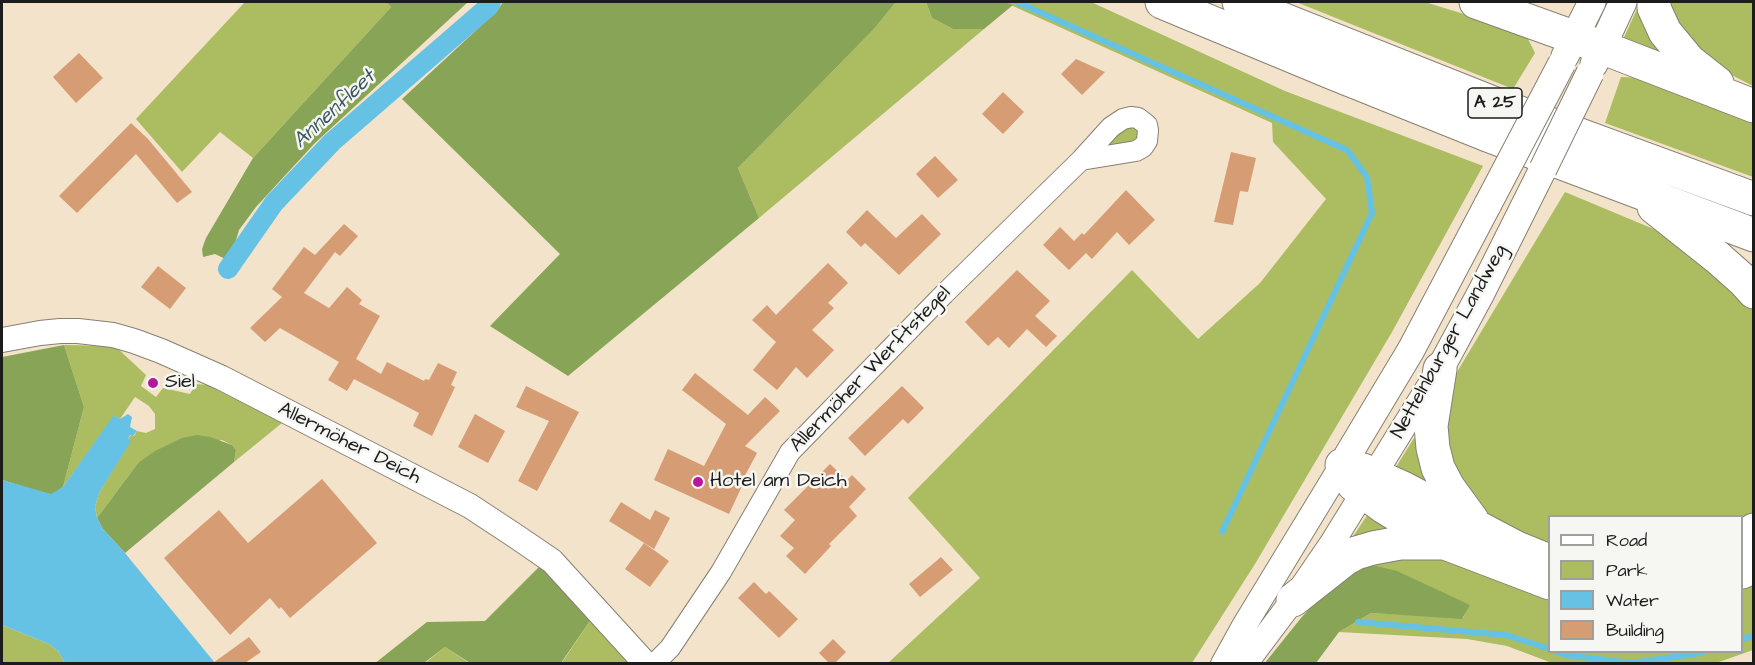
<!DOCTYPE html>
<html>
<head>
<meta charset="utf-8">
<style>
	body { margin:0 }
	#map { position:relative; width:1755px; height:665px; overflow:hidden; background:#f2e3ca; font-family:"Architects Daughter",sans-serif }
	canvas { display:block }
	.frame { position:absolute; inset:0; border:3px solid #1c1c1c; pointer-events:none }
	.legend { position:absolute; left:1548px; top:515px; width:195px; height:138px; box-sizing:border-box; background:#f6f6f2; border:2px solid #9f9f9c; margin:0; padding:8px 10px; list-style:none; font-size:18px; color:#1c1c1c }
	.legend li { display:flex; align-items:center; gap:12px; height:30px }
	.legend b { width:30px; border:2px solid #9f9f9c }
</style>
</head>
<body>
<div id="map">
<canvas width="1755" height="665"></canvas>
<div class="frame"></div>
<ul class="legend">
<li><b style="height:8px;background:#fff"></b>Road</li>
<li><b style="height:16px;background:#abbd60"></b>Park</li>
<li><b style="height:16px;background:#66c2e4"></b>Water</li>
<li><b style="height:16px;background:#d69c74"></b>Building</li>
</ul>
</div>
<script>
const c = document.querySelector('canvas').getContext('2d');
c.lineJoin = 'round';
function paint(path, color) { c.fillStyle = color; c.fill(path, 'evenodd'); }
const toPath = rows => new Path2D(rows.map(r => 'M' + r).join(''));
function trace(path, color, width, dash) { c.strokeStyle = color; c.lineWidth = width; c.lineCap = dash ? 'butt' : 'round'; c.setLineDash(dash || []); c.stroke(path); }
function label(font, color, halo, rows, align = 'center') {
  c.font = font + ' "Architects Daughter",sans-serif'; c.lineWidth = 5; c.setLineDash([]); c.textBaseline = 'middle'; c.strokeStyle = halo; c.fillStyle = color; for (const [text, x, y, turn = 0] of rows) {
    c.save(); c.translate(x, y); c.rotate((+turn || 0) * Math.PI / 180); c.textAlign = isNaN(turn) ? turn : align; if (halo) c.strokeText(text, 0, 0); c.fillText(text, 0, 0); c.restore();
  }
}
paint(toPath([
	[245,2,386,2,391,7,253,158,220,132,182,172,136,119],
	[896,2,926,2,932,18,953,29,984,29,759,218,738,168,874,29],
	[1004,2,1091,2,1285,91,1483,166,1392,332,1255,564,1192,663,888,663,980,578,908,498,1132,270,1198,339,1260,283,1326,199,1273,142,1272,123],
	[1296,2,1425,2,1525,33,1535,53,1513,89],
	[1666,2,1753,2,1753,86,1718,68,1679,33],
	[1637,9,1639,9,1651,39,1663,55,1621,44],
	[1621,77,1648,78,1753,122,1753,177,1605,123],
	[1132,125,1139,130,1137,140,1132,143,1103,150,1119,131],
	[1565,192,1656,230,1711,264,1753,306,1753,516,1742,527,1742,516,1550,516,1549,552,1499,532,1449,468,1445,392],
	[64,345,115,346,146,375,141,386,156,397,163,388,190,394,196,384,207,385,282,423,234,462,236,450,232,445,222,440,138,463,97,518,95,507,99,493,130,441,128,439,131,435,134,436,137,431,146,433,155,429,155,414,149,406,135,397,120,419,115,416,63,487,84,407],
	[1414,438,1417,440,1431,488,1393,472],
	[1368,514,1401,530,1348,544],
	[1441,555,1549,598,1550,652,1742,652,1742,586,1753,579,1753,650,1716,663,1552,663,1507,646,1467,639,1339,632,1371,613,1463,618,1469,605,1364,563],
	[592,618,630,664,561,664],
	[2,625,49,644,58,651,65,663,2,664],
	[445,647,469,663,424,664]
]), '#abbd60');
paint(toPath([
	[386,2,468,2,315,143,256,207,239,230,230,261,215,254,203,257,202,249,206,238,253,158,391,7],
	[503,2,896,2,874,29,738,168,759,218,568,376,490,326,560,254,402,99,497,11],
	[926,2,1005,2,1013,5,984,29,953,29,932,18],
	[64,345,84,407,63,487,51,495,2,480,2,357],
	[197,435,210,437,232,445,236,450,234,462,125,553,103,529,97,518,138,463,155,451,182,438],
	[1364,563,1397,571,1470,605,1462,619,1371,613,1339,632,1316,663,1264,664,1301,618,1328,588],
	[541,565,592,618,561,663,470,663,445,647,424,663,374,664,427,622,485,621]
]), '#88a456');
paint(toPath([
	[128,414,132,417,130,427,137,431,133,436,130,435,128,439,131,441,99,493,95,507,97,518,103,529,125,553,215,663,65,663,58,651,49,644,2,625,2,480,51,494,63,487,114,415,120,419]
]), '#66c2e4');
trace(toPath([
	[1017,2,1347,150,1367,177,1372,213,1222,532],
	[1358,622,1506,635,1550,649],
	[1742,639,1754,636],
	[1556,652,1566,655,1631,663,1695,654,1703,652]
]), '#66c2e4', 6);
trace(toPath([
	[228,269,274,203,332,142,488,7,491,2]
]), '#66c2e4', 20);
paint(toPath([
	[79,53,103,78,76,103,53,77],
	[1076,59,1105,72,1082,95,1061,74],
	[1003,92,1024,112,1003,134,982,114],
	[131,123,148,139,192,192,177,203,136,154,77,213,59,196],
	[1231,152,1256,158,1248,192,1240,191,1233,225,1214,222],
	[935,156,958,180,938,198,916,174],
	[1126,190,1155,220,1129,245,1117,232,1092,259,1086,253,1069,270,1043,245,1060,227,1074,241,1082,233,1084,235],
	[867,210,896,238,922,214,941,234,899,275,865,243,861,247,846,232],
	[344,224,358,236,340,256,335,252,304,293,329,308,347,287,362,300,359,304,380,316,356,359,381,374,387,362,424,381,425,379,429,380,438,363,457,372,451,385,455,387,432,436,413,426,419,413,354,379,347,391,328,380,339,362,280,328,265,342,250,328,282,297,272,289,304,247,315,255],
	[828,263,848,283,828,303,834,308,812,330,834,350,807,378,796,367,777,390,753,370,776,342,752,320,767,305,776,315],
	[158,266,186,288,170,309,141,287],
	[1017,270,1050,301,1035,316,1057,336,1046,347,1027,329,1009,348,998,337,988,346,965,322],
	[695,373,748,415,765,397,780,411,745,446,757,453,741,483,743,484,729,514,654,480,668,449,704,466,726,424,682,390],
	[526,386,579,412,537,491,518,481,549,421,516,407],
	[902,386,924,408,908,424,903,419,865,456,848,438],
	[475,414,505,431,488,463,458,447],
	[830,464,847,480,852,475,866,489,849,507,857,516,829,544,831,546,805,574,786,556,794,548,780,536,795,520,784,510],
	[322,479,377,543,290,618,281,607,279,609,270,598,230,635,164,558,219,510,248,543],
	[621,502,650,520,655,510,670,518,654,549,609,521],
	[644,543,669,561,650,587,625,569],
	[941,557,953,570,920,597,909,584],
	[754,582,766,594,769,591,798,619,779,638,738,598],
	[249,637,261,652,245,663,213,663],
	[833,639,846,652,835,663,829,663,819,653]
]), '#d69c74');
const minor = toPath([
	[654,664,670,648,721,572,790,452,944,294,1081,160,1111,127,1123,119,1131,117,1138,118,1147,125,1148,130,1147,141,1143,147,1136,151,1081,160]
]);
const tertiary = toPath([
	[2,340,40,333,60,331,78,331,113,335,134,341,161,351,222,378,470,506,517,537,552,561,646,664],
	[1223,664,1244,626,1342,465],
	[1245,664,1293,600,1332,543,1434,378]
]);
const secondary = toPath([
	[1565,56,1592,2],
	[1594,64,1623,2],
	[1440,369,1481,293,1543,169],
	[1342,465,1411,350,1488,204]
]);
const motorway = toPath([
	[1162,2,1333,73,1485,134,1754,235],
	[1239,2,1498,105,1754,199],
	[1476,2,1601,47,1754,106],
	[1654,2,1654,8,1665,32,1689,61,1717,83],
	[1654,207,1717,257,1744,281,1754,292],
	[1440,369,1431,426,1433,448,1438,468,1448,487,1472,520],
	[1342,465,1346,474,1354,485,1384,507,1430,535,1445,543,1550,583],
	[1347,466,1363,470,1403,488,1517,548,1549,561],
	[1742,540,1754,530],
	[1742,572,1754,566],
	[1293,600,1345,559,1356,553,1373,548,1400,543,1442,543]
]);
trace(minor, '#878073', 22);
trace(tertiary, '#878073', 26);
trace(secondary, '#878073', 29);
trace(motorway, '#878073', 35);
trace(minor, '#fff', 20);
trace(tertiary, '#fff', 24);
trace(secondary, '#fff', 27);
trace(motorway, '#fff', 33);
const secondaryBridge = toPath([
	[1543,169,1590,73],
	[1488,204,1562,63]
]);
trace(secondaryBridge, '#878073', 29, []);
trace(secondaryBridge, '#fff', 27);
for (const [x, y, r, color] of [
	[153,383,6,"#b5179e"],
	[698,482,6,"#b5179e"]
]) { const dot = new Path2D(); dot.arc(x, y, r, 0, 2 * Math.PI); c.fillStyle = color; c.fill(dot); trace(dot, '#f6f6f2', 2); }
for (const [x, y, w] of [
	[1495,103,54]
]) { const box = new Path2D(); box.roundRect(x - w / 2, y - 15, w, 30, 4.5); c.fillStyle = '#f6f6f2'; c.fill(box); trace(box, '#1c1c1c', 1.5); }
label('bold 18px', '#1c1c1c', null, [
	["A 25",1495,103]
]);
label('20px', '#1c1c1c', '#f6f6f2', [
	["Nettelnburger Landweg",1450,342,-61],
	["Allermöher Werftstegel",871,370,-46],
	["Allermöher Deich",349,444,27]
]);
label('20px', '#1c1c1c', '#f6f6f2', [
	["Siel",165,383],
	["Hotel am Deich",710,482]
], 'left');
label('italic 21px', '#365662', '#f6f6f2', [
	["Annenfleet",335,110,-43]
]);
</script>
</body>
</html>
